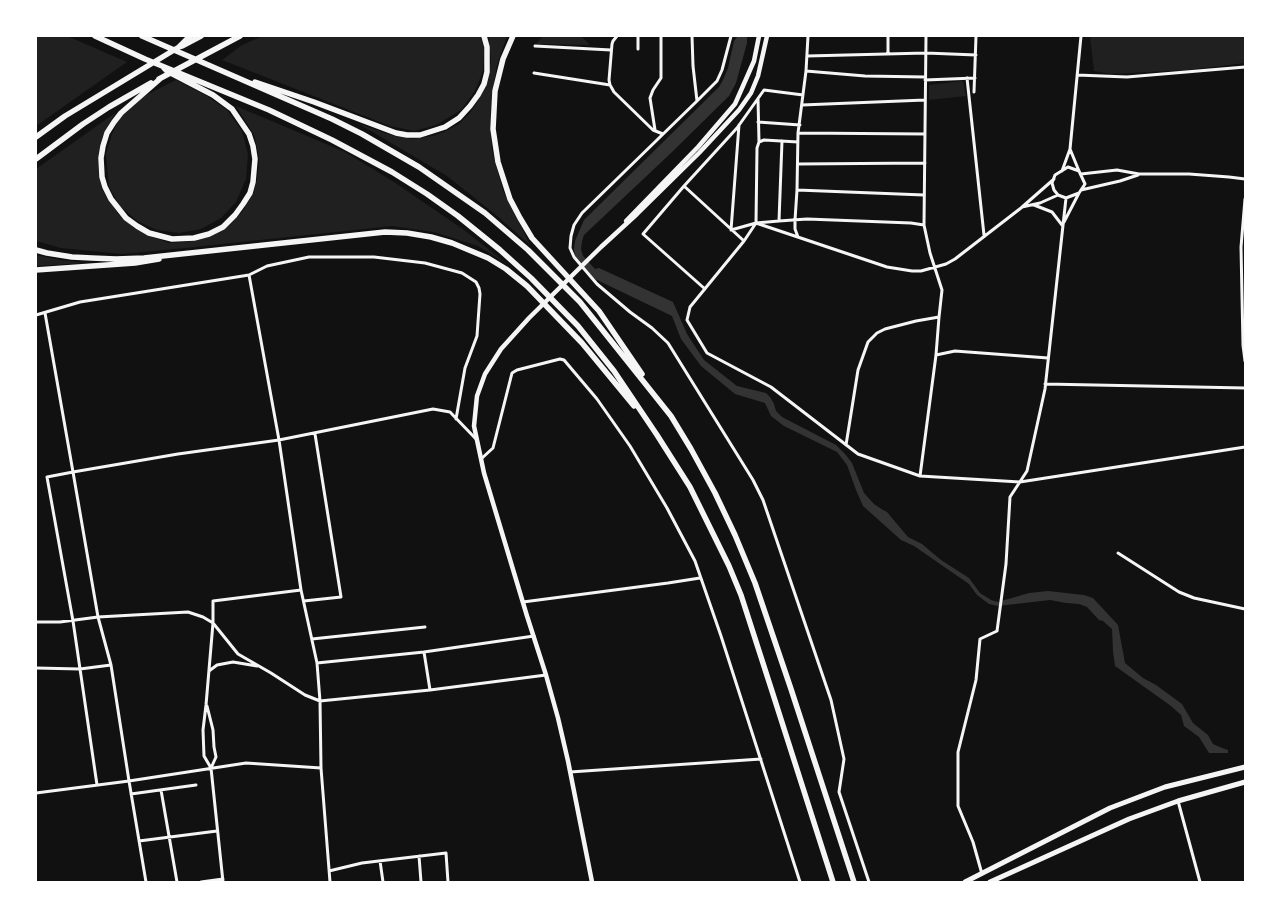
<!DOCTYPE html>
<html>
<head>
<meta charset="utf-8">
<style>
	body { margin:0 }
	#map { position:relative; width:1281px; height:918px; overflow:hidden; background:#111; font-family:Manrope,sans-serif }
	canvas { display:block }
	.frame { position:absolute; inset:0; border:37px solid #fff; pointer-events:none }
</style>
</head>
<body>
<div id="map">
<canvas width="1281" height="918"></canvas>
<div class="frame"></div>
</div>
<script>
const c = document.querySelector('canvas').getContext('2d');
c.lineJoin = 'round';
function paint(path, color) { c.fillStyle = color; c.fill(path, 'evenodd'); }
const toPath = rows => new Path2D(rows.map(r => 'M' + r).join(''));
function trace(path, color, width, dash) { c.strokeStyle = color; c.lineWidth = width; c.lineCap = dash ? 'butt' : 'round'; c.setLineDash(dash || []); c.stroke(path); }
paint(toPath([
	[36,36,67,36,127,62,36,126],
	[263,36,481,36,484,49,483,71,475,91,461,110,436,125,414,131,390,126,222,60,242,45],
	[489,36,507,36,497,65,491,99,490,129,492,151,503,191,530,245,496,215,447,176,359,124,391,135,412,139,433,136,446,131,459,124,470,113,478,101,488,81,491,60],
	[543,36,581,36,590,45,536,44],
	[1090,36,1243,36,1245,37,1245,63,1187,70,1111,74,1094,71],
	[176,80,207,96,227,110,242,131,248,154,246,179,236,202,221,218,201,229,179,233,157,230,137,221,120,206,109,187,106,154,112,134,119,119,136,101,154,91],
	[963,81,966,96,929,100,929,85],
	[236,106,345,152,394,182,464,230,507,264,478,246,434,232,392,226,185,248,122,254,61,248,36,241,36,169,115,113,102,138,99,151,98,163,99,176,102,189,109,201,119,215,134,228,153,237,169,243,187,242,209,237,230,225,242,212,253,194,257,180,259,161,257,147,254,135],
	[36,255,60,260,85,263,36,266]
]), '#202020');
paint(toPath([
	[738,36,747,36,747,43,736,83,729,96,671,153,584,235,582,241,581,249,583,256,595,269,599,268,673,302,687,334,704,360,737,386,766,393,770,397,774,404,776,411,782,417,836,445,845,454,852,463,864,493,874,504,883,510,887,512,908,537,922,544,941,560,969,578,980,593,991,600,998,602,1029,593,1048,591,1084,595,1093,598,1118,625,1125,663,1143,678,1156,685,1182,704,1193,723,1208,735,1213,744,1222,748,1228,750,1228,753,1209,753,1199,737,1184,726,1181,715,1171,706,1115,666,1113,652,1112,629,1103,621,1099,620,1087,607,1079,604,1066,603,1050,600,998,606,989,604,977,595,969,584,914,546,901,540,863,506,856,490,847,465,837,452,784,426,771,416,765,403,735,394,701,366,681,339,672,316,595,279,575,256,574,249,575,241,584,220,719,87,723,80,728,68,734,41]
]), '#333');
trace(toPath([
	[617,36,613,41,612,44,609,80,610,85,614,92,653,130,663,134],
	[692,36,693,66,697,101],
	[731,36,722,70,717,81,697,101,582,213,574,225,571,236,570,248,574,257,597,284,630,312,652,328,668,343,753,480,763,500,831,700,844,759,839,792,869,882],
	[888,36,888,54],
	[535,46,611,50],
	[638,49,638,36],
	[807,56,926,53,976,55],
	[806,71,865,76,925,77],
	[534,73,610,85],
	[1077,75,1127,77,1245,67],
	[967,78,984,235],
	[925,80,975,78],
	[974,92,976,36],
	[802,105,925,100],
	[758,122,800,125],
	[739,125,731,230,756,223,779,221,807,219,911,223,924,225],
	[655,130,650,98,653,90,661,78,661,36],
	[798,133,925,134],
	[759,142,764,140,798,142],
	[1070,149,1079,171],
	[798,164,925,163],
	[1068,167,1079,171,1085,184,1079,193,1066,198,1058,195,1054,190,1052,183,1055,175,1068,167],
	[1062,171,1070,149,1081,36],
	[1081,174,1117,170,1139,174,1189,174,1229,177,1245,179],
	[1054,179,1021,208,955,259,946,264,921,271,912,271,887,267,756,223,744,241,690,307,687,320,707,353,771,387,858,454,920,476,1020,482,1245,447],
	[684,186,737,128,764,90,803,95],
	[797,190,924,195],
	[1081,190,1120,181,1138,175],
	[1245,199,1241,247,1243,345,1245,361],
	[1034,205,1052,212,1062,225],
	[1022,207,1040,203,1058,195],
	[779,221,782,141],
	[1064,222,1079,193],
	[756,223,757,148,759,142,758,99],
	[798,237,795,229,795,220,797,190,798,133,806,71,808,36],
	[249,275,279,440,301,590,317,663,320,701,321,768,330,882],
	[705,289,643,234,684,186,744,241],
	[45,313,73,472,178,454,279,440,433,409,450,412,476,439],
	[36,315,80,302,249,275,267,266,309,257,374,257,425,263,462,273,476,282,479,288,480,294,477,336,465,368,456,419],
	[936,355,955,351,1048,358],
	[1045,384,1245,388],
	[846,445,858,370,868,342,877,333,885,329,916,321,939,317,942,290,930,253,924,225,926,36],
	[481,459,493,448,512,373,517,370,560,359,564,360,597,399,630,446,667,508,695,561,721,636,800,882],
	[920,476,936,355,939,317],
	[1118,553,1179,592,1194,598,1245,609],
	[304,601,341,597,315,434],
	[523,602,668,583,700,578],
	[36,622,60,622,98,617,188,612,203,617,213,623,238,654,271,673,305,695,320,701,430,690,546,675],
	[312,639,425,627],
	[424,652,430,690],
	[317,663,424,652,534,636],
	[36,668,80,669,111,665],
	[209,671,217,665,233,662,257,666],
	[207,706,213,730,214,747,216,757,211,768],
	[570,772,761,759],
	[97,785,73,621,47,477,73,472,98,617,111,665,129,781,146,882],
	[161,790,177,882],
	[36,793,129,781,246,763,321,768],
	[131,794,196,785],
	[1178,801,1200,882],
	[139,841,217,831],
	[419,856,421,882],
	[380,861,383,882],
	[329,871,362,863,446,853,448,882],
	[982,874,973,842,958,806,958,752,976,680,980,639,997,631,1006,564,1010,497,1027,471,1045,389,1066,198],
	[201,882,223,879],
	[223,882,211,768,204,756,203,730,206,705,213,623,213,601,301,590]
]), '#f5f5f5', 3);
trace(toPath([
	[626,221,698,147,735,104,754,61,759,36],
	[592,882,568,761,558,718,546,675,527,616,484,473,474,426,477,396,485,374,501,349,529,318,601,247,637,214,699,153,739,110,751,93,758,76,767,36]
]), '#f5f5f5', 4.5);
trace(toPath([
	[965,882,1110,808,1165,787,1245,767],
	[990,882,1129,819,1178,801,1245,782]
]), '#f5f5f5', 5);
trace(toPath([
	[95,36,145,59,269,110,332,140,392,172,427,194,458,216,500,250,531,278,578,326,614,371,657,435,690,487,729,566,741,595,771,688,833,882],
	[142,36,332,119,362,134,419,167,485,213,528,250,580,302,671,416,691,449,715,493,735,535,755,583,791,689,854,882],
	[513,36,503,59,495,91,493,129,498,162,510,199,520,218,532,238,599,311,642,374],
	[182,46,201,36],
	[161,78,121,113,114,122,107,133,103,146,101,158,102,177,105,187,111,199,126,218,137,226,149,233,172,239,194,238,209,234,223,227,235,215,243,204,250,193,253,182,255,159,253,146,249,134,232,109,213,95,188,82,167,71,164,68],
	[159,79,240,36],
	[255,82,314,102,396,133,407,135,420,135,445,127,459,118,470,106,478,95,484,84,487,72,487,47,484,36],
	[36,137,65,116,179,47,190,36],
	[36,159,83,124,109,107,151,83],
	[36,250,47,253,72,257,92,258,116,259,144,258,385,232,407,233,431,237,452,243,488,258,506,269,527,286,582,343,634,406],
	[36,270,135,263,159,259]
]), '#f5f5f5', 5.5);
</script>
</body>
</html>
